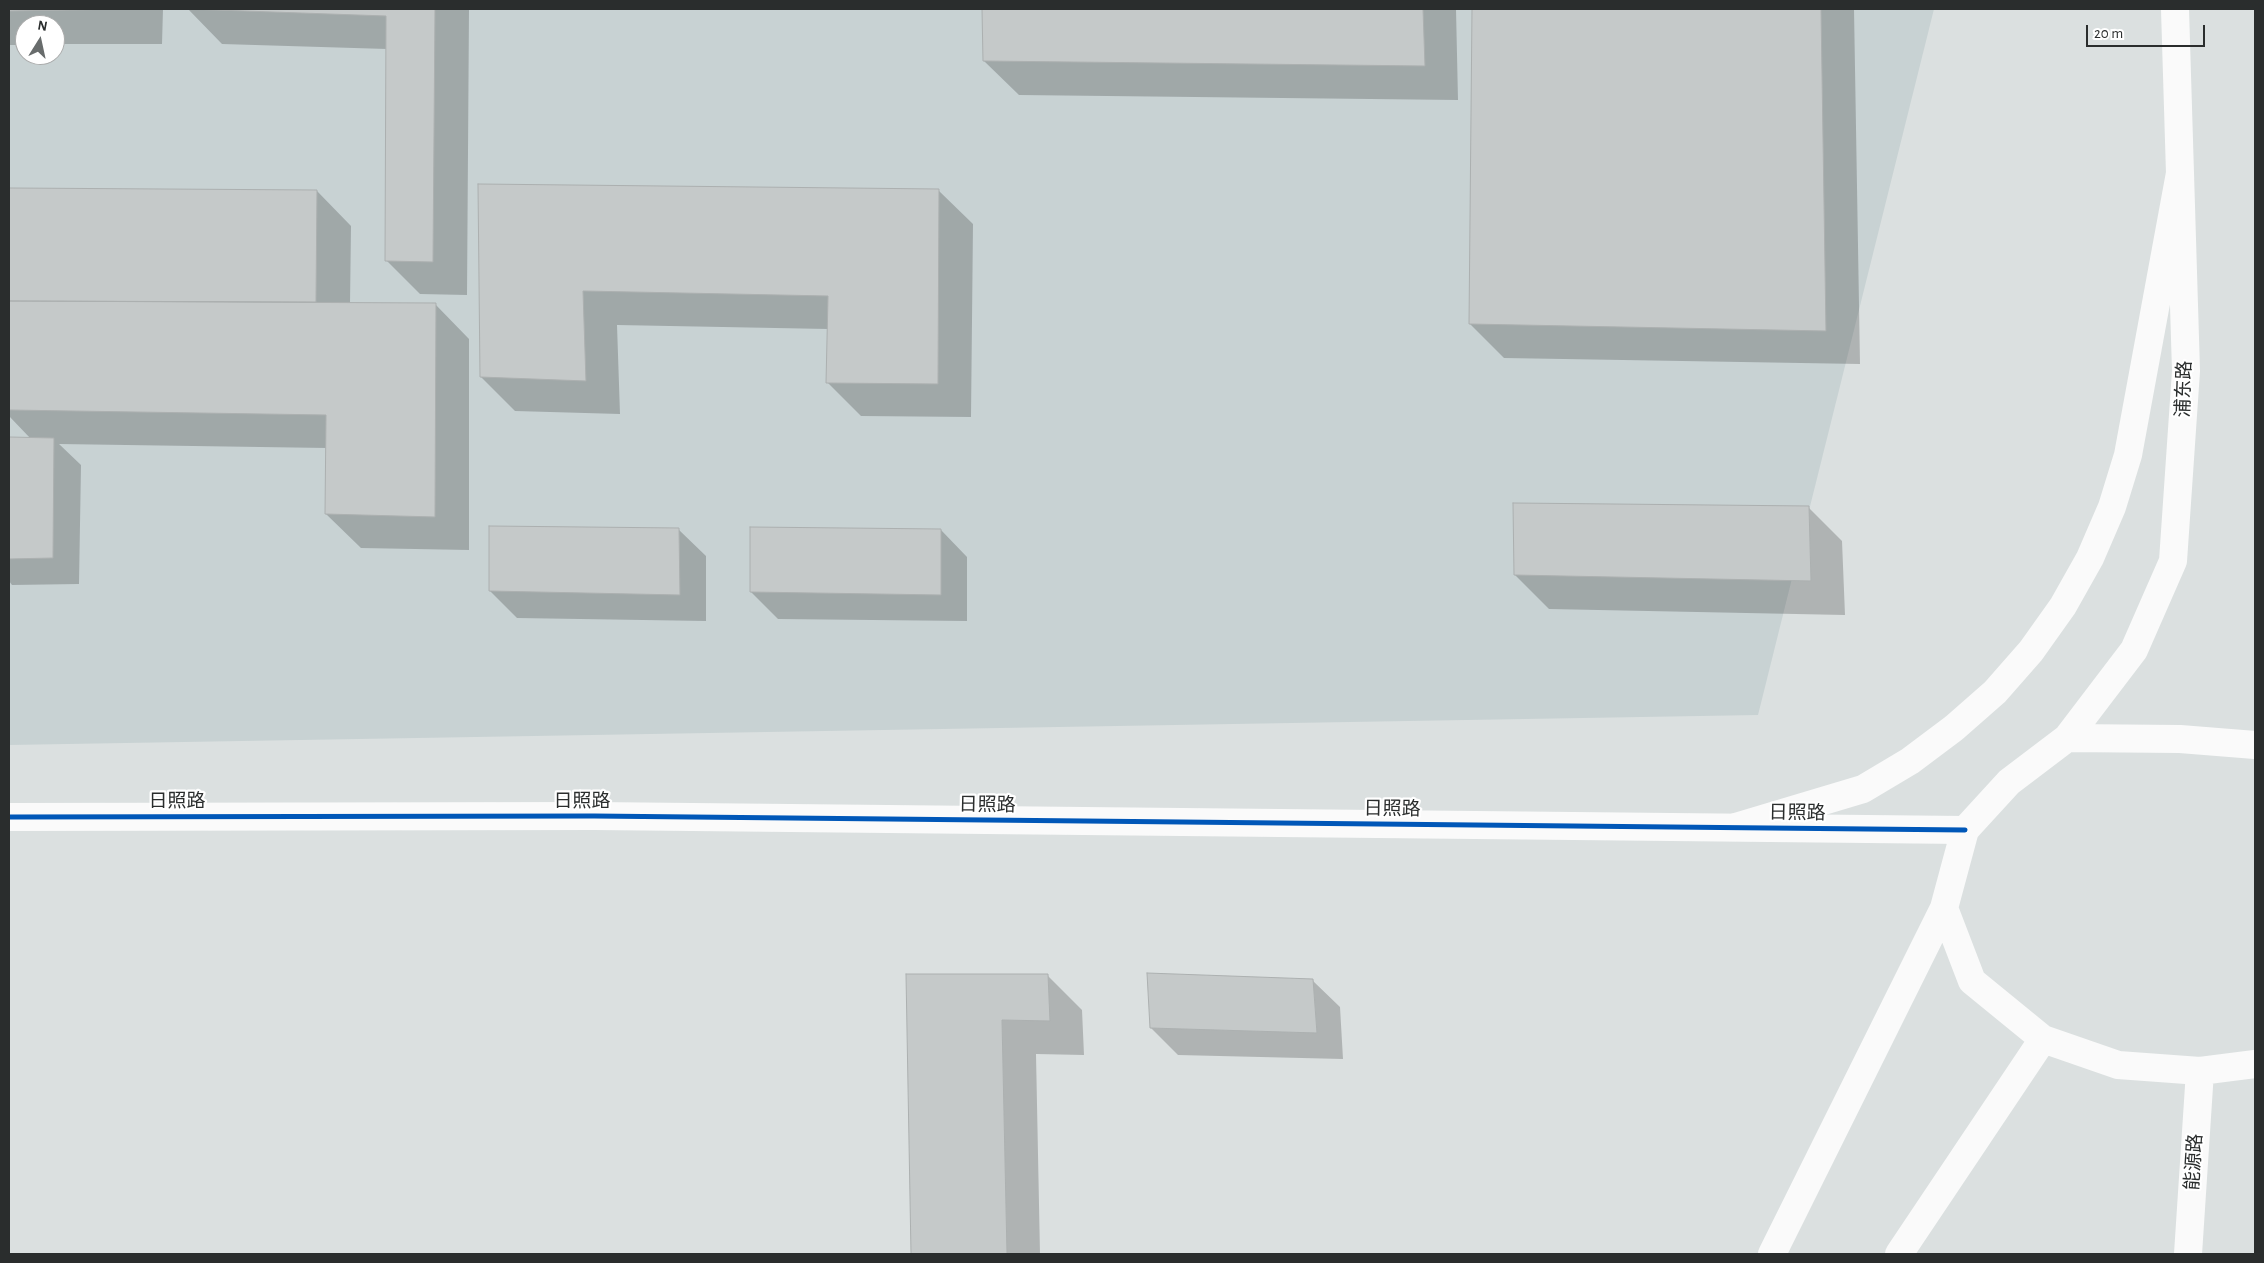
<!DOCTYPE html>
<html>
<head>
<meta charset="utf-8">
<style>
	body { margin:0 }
	#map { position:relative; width:2264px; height:1263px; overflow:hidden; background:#dbe0e0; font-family:"Alegreya Sans",sans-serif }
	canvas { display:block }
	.frame { position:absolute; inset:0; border:10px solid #2a2d2d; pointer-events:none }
	.north { position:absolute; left:15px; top:15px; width:50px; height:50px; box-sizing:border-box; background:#fff; border:1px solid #aaabab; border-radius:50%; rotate:10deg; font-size:14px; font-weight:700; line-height:20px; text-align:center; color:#2a2d2d }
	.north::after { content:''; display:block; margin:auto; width:18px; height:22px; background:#686c6c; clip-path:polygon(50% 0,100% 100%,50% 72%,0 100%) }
	.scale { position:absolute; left:2086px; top:25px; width:119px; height:22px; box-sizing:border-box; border:2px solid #2a2d2d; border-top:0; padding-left:6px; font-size:15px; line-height:18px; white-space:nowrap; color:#2a2d2d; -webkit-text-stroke:4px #fff; paint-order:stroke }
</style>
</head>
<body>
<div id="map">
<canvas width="2264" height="1263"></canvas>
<div class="frame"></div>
<div class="north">N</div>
<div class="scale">20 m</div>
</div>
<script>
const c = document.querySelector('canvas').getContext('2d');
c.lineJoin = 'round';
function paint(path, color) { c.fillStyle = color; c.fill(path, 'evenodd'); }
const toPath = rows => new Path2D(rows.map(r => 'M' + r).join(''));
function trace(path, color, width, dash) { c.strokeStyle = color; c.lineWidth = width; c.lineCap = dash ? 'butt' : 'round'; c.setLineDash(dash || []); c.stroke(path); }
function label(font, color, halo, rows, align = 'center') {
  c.font = font + ' "Alegreya Sans","Noto Sans SC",sans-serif'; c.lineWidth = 4.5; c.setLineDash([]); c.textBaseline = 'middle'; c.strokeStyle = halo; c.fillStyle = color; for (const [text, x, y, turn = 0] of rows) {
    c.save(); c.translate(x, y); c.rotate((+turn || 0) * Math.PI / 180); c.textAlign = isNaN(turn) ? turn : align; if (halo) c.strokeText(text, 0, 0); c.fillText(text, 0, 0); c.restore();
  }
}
paint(toPath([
	[9,9,1934,9,1758,715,9,745],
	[25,25,55,25,55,55,25,55]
]), '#c8d2d3');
paint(toPath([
	[9,9,163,9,162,44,55,44,55,25,25,25,25,45,9,45],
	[469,9,467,295,420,294,386,260,387,49,222,44,188,9],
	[983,9,1456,9,1458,100,1019,95,984,61],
	[1473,9,1854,9,1860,364,1504,358,1470,324],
	[479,185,938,190,973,224,971,417,861,416,827,382,828,329,617,325,620,414,515,411,481,377],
	[9,189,317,191,351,226,350,304,435,304,469,339,469,550,361,548,326,514,327,448,59,444,81,465,79,584,12,585,9,581,9,438,31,439,9,416],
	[1808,507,1842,541,1845,615,1549,609,1515,575],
	[679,530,706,556,706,621,517,618,490,591],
	[941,530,967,557,967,621,778,619,751,592],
	[908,975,1048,976,1082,1010,1084,1055,1036,1054,1040,1254,912,1254],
	[1313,981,1340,1007,1343,1059,1178,1055,1151,1028]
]), '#0003');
const building = toPath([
	[9,9,129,9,9,11,9,9],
	[187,9,435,9,433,262,385,261,386,16,187,9],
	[982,9,1423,9,1425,66,983,61,982,9],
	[1472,9,1821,9,1826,331,1469,324,1472,9],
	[478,184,939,189,938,384,826,383,828,296,583,291,586,381,480,377,478,184],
	[9,188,317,190,316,302,9,301,9,188],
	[9,301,436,303,435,517,325,514,326,415,9,410,9,301],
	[9,437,54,438,53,558,9,559,9,437],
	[1513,503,1809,506,1811,581,1514,575,1513,503],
	[489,526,679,528,680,595,489,591,489,526],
	[750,527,941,529,941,595,750,592,750,527],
	[1147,973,1313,979,1317,1033,1150,1028,1147,973],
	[906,974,1048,974,1050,1021,1002,1020,1007,1254,911,1254,906,974]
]);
paint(building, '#c5c9c9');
trace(building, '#acb0b0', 1);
trace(toPath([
	[9,817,594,816,1965,830]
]), '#fafafa', 28);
trace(toPath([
	[2067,738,2134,650,2173,561,2186,371,2175,9],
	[1736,827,1863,789,1910,761,1954,728,1995,692,2031,651,2063,606,2090,558,2112,507,2128,455,2180,173],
	[1944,908,1972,981,2043,1039,2118,1065,2200,1071,2255,1064],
	[1772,1254,1944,908,1965,830,2009,782,2067,738,2180,739,2255,745],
	[1899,1254,2043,1039],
	[2188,1254,2200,1071]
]), '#fafafa', 28);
trace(toPath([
	[9,817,594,816,1965,830]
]), '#0057b8', 5);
label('19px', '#2a2d2d', '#fff', [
	["浦东路",2184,389,-88],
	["日照路",177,801],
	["日照路",582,801],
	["日照路",987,805,1],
	["日照路",1392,809,1],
	["日照路",1797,813,1],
	["能源路",2194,1162,-86]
]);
</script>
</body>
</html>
